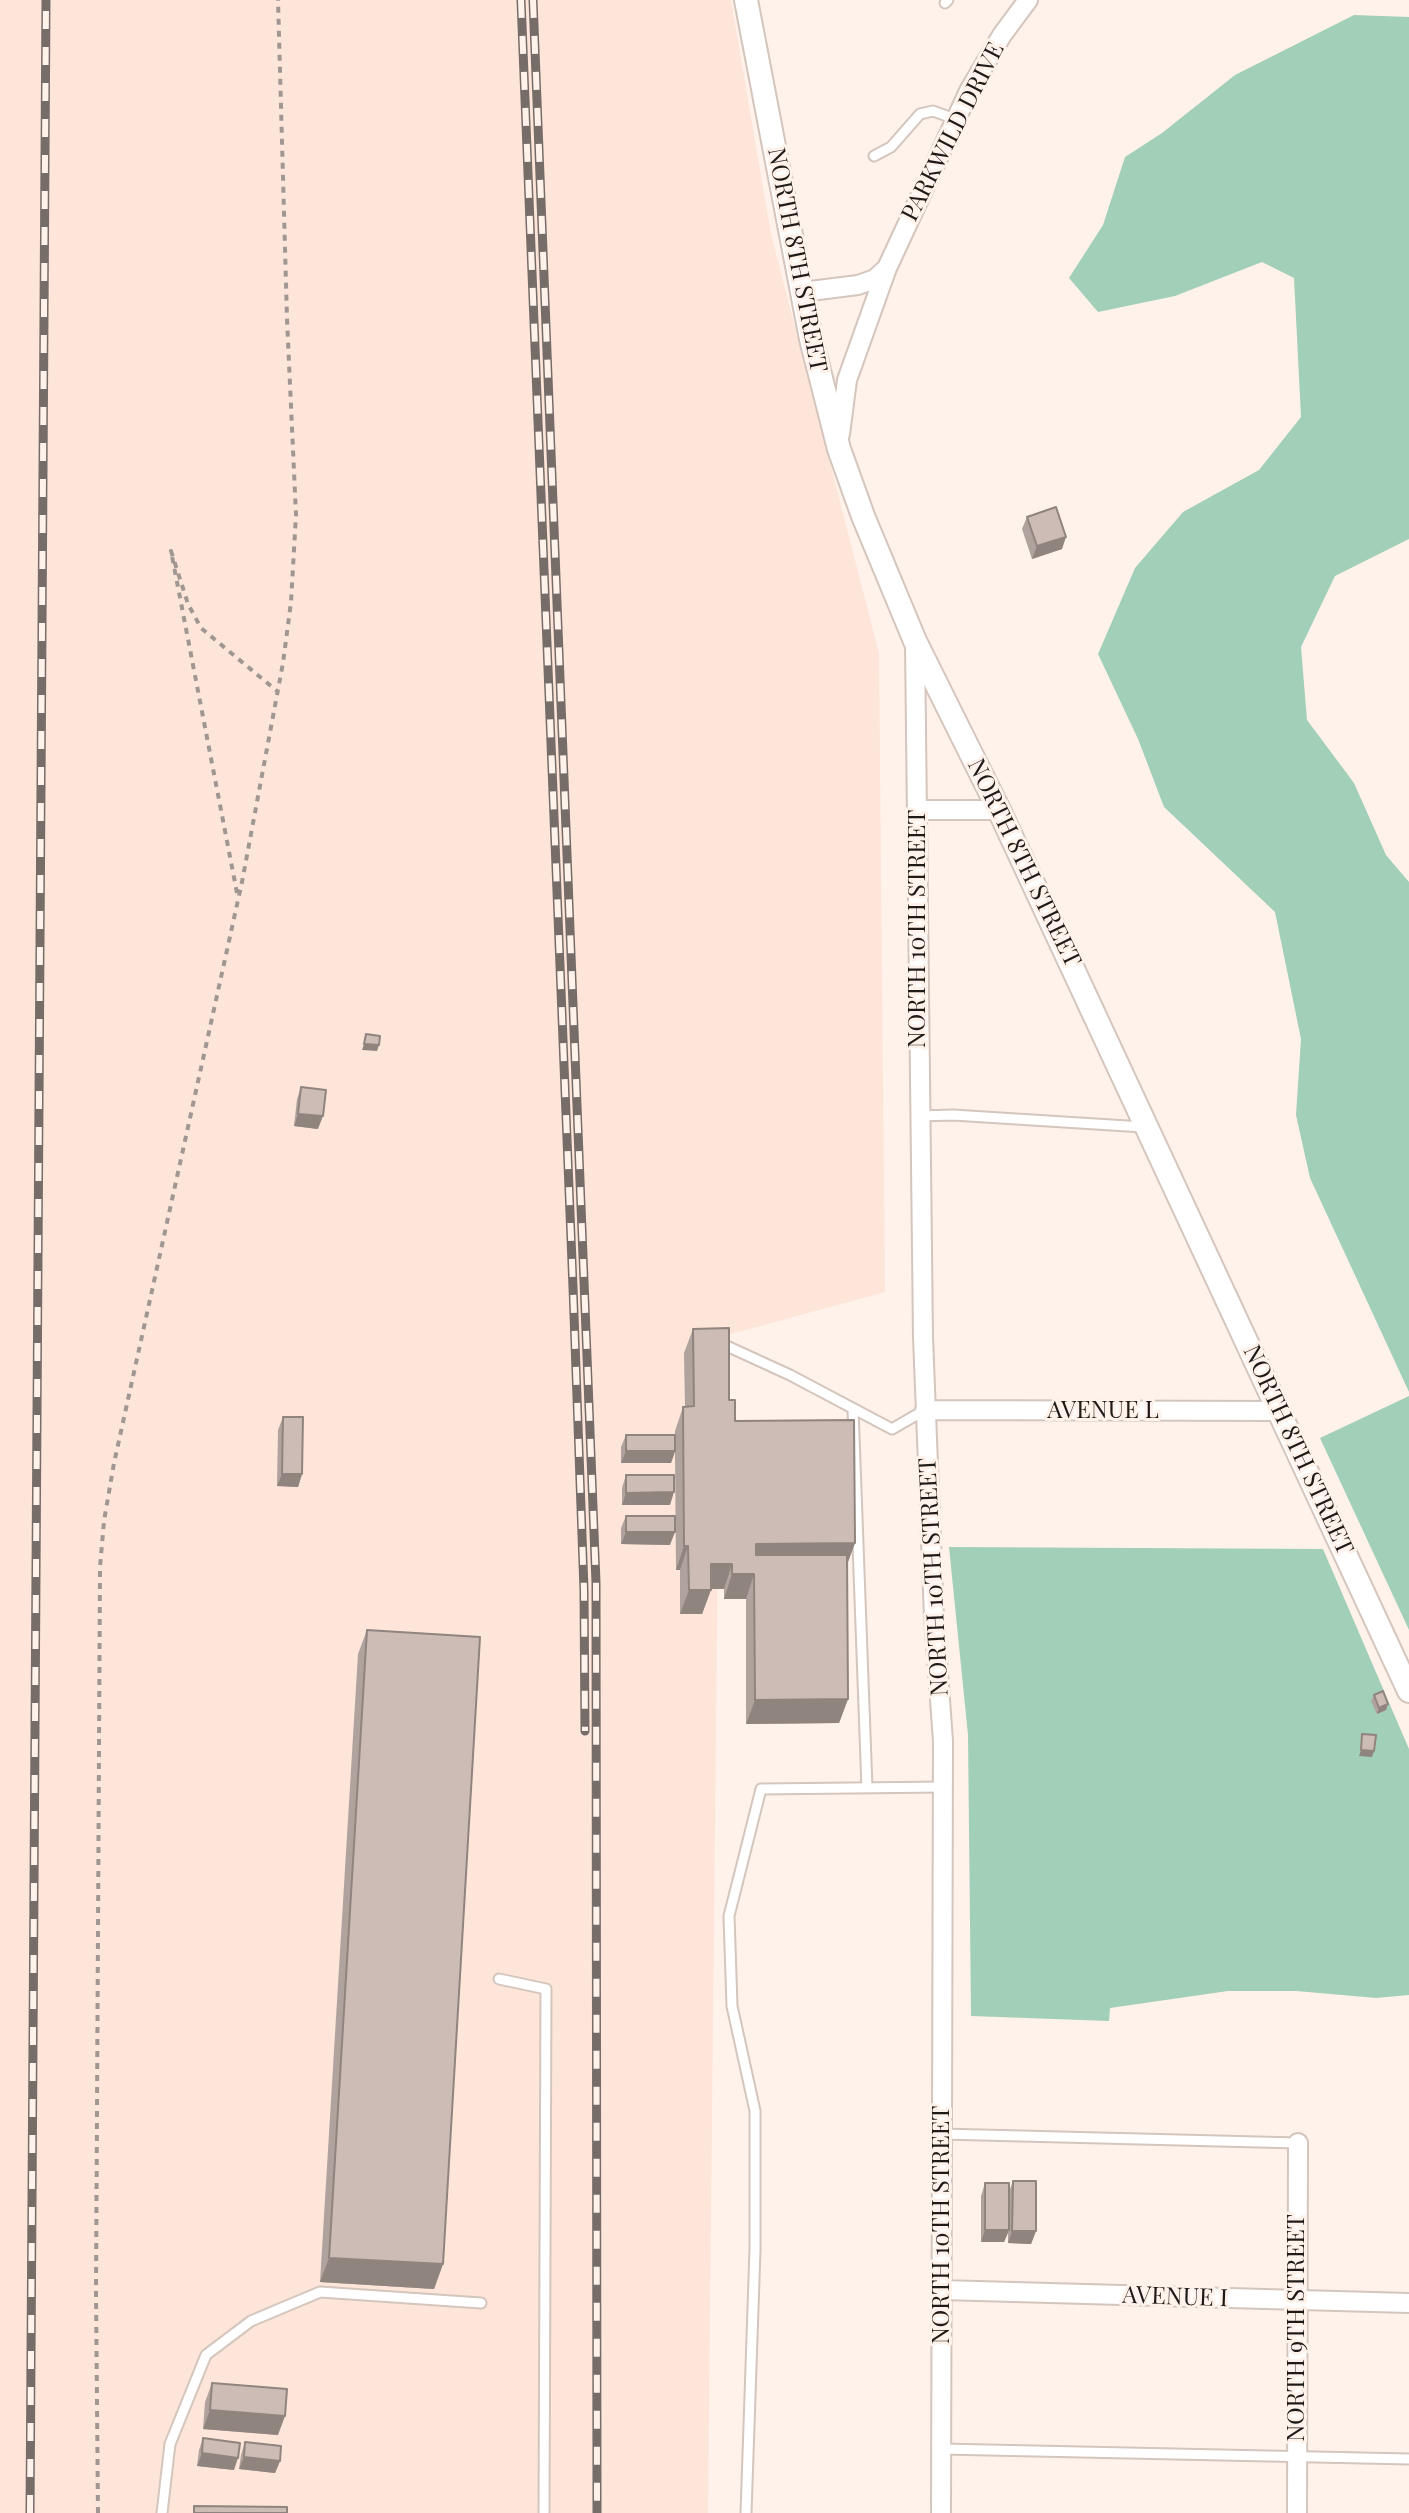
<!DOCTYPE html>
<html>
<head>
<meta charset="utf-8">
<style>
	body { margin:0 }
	canvas { display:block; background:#fff2eb }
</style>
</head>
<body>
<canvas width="1409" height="2513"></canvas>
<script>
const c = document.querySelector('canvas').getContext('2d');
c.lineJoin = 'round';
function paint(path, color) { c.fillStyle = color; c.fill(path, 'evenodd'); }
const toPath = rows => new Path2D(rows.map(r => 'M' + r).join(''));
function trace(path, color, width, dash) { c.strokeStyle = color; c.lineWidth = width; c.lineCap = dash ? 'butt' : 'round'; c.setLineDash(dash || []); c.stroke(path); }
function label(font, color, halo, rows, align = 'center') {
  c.font = font + ' "Playfair Display",serif'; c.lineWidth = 6; c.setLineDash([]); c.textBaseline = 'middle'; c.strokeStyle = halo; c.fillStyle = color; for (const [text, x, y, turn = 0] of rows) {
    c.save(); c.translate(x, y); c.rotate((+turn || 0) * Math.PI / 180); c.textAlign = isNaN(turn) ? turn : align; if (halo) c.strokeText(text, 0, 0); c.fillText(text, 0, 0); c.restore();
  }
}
paint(toPath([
	[0,0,731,0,771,234,879,653,885,1292,720,1337,708,2513,0,2513]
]), '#fde5d9');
paint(toPath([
	[1354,15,1409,17,1409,539,1335,576,1301,647,1307,720,1354,783,1386,855,1409,882,1409,1392,1310,1178,1296,1115,1301,1039,1275,912,1164,807,1138,739,1098,654,1135,568,1183,512,1259,470,1301,417,1294,278,1262,262,1175,296,1098,312,1069,278,1103,225,1125,157,1162,133,1235,75],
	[1409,1396,1409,1630,1320,1438],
	[949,1547,1323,1549,1409,1749,1409,1995,1376,1998,1296,1991,1228,1991,1110,2008,1109,2021,971,2016,968,1735]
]), '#a2cfb7');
const service = toPath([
	[945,3,948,0],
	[874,156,891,147,920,114,933,111,955,119],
	[919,1116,953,1115,1143,1127],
	[718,1342,790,1375,892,1429,925,1410],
	[853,1409,867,1788],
	[499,1979,546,1989,544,2513],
	[942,2134,1298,2143],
	[941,2449,1409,2459],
	[162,2513,170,2444,206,2355,251,2321,320,2292,481,2303],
	[746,2513,755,2250,755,2111,732,2006,729,1916,761,1789,943,1787]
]);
const minor = toPath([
	[802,292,858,285,875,279,887,268,970,89,1002,35,1028,0],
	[840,434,847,380,887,268],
	[915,644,923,1337,934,1617,943,1741,941,2513],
	[917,810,999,810],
	[925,1410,1281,1411],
	[942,2290,1409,2303],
	[1297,2513,1298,2143]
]);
const tertiary = toPath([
	[746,0,811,339,839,449,863,516,915,641,999,810,1409,1691]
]);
trace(service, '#d4c5bd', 13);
trace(minor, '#d4c5bd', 22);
trace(tertiary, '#d4c5bd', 26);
trace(toPath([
	[237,893,171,551,188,604,201,628,277,691],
	[98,2513,96,2292,100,1567,104,1521,114,1463,242,882,283,663,291,602,296,515,287,319,278,0]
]), '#a19792', 4, [6, 6]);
trace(service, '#fff', 9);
trace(minor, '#fff', 18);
trace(tertiary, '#fff', 22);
const rail = toPath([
	[521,0,573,1287,584,1590,585,1731],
	[533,0,596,1582,597,2513],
	[30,2513,46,0]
]);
trace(rail, '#766d68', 9);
trace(rail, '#fff2eb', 6, [18]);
paint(toPath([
	[1027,517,1062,549,1032,559,1022,529],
	[301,1087,318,1129,294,1126,297,1099],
	[693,1329,729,1400,735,1421,855,1543,847,1565,848,1699,839,1723,746,1724,746,1599,724,1599,724,1589,711,1589,702,1614,680,1614,680,1570,676,1570,675,1452,671,1463,621,1463,621,1447,626,1435,675,1435,675,1431,683,1407,685,1407,684,1353],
	[283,1417,302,1474,298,1487,277,1486,278,1430],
	[626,1475,670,1505,622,1505,622,1488],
	[626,1516,670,1545,621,1544,621,1528],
	[367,1630,443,2264,434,2289,320,2282,358,1654],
	[1374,1695,1386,1710,1377,1714,1371,1701],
	[1013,2181,1036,2231,1031,2244,1008,2243,1008,2233,1004,2242,981,2242,981,2196,985,2183,1009,2192],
	[212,2383,278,2435,203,2429,205,2402],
	[203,2438,234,2470,197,2466,199,2450],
	[245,2442,280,2461,275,2473,239,2469,241,2455]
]), '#b0a29d');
paint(toPath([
	[1066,537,1062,549,1032,559,1037,546],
	[364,1044,379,1045,377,1051,362,1050],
	[298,1114,323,1116,318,1129,294,1126],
	[626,1451,675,1451,671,1463,621,1463],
	[282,1474,302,1474,298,1487,277,1486],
	[674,1492,670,1505,622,1505,626,1493],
	[626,1532,675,1532,670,1545,621,1544],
	[855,1543,846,1567,747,1568,756,1544],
	[684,1546,688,1546,680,1570,676,1570],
	[711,1564,732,1564,724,1589,702,1589],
	[732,1574,754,1574,746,1599,724,1599],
	[689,1590,711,1590,702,1614,680,1614],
	[848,1699,839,1723,746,1724,755,1700],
	[1388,1704,1386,1710,1377,1714,1379,1708],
	[1361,1750,1374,1751,1372,1757,1359,1756],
	[985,2230,1009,2230,1004,2242,981,2242],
	[1012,2231,1036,2231,1031,2244,1008,2243],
	[329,2258,443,2264,434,2289,320,2282],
	[210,2410,285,2416,278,2435,203,2429],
	[202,2453,238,2458,234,2470,197,2466],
	[244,2457,280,2461,275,2473,239,2469]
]), '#90847f');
const building = toPath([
	[1056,507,1066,537,1037,546,1027,517,1056,507],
	[366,1034,380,1036,379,1045,364,1044,366,1034],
	[301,1087,326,1090,323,1116,298,1114,301,1087],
	[729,1328,729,1400,735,1400,735,1421,854,1420,855,1543,756,1544,756,1555,847,1555,848,1699,755,1700,754,1574,732,1574,732,1564,711,1564,711,1590,689,1590,688,1546,684,1546,683,1407,694,1406,693,1329,729,1328],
	[283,1417,303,1417,302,1474,282,1474,283,1417],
	[626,1435,675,1435,675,1451,626,1451,626,1435],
	[626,1475,674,1475,674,1492,626,1493,626,1475],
	[626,1516,675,1516,675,1532,626,1532,626,1516],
	[367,1630,480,1637,443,2264,329,2258,367,1630],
	[1383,1691,1388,1704,1379,1708,1374,1695,1383,1691],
	[1362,1734,1376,1735,1374,1751,1361,1750,1362,1734],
	[1013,2181,1036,2181,1036,2231,1012,2231,1013,2181],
	[985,2183,1009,2183,1009,2230,985,2230,985,2183],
	[212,2383,287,2389,285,2416,210,2410,212,2383],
	[203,2438,240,2443,238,2458,202,2453,203,2438],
	[245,2442,281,2446,280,2461,244,2457,245,2442],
	[194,2506,287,2507,287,2513,194,2513,194,2506]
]);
paint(building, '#cdbcb6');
trace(building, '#90847f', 2);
label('24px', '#201a17', '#fff2eb', [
	["PARKWILD DRIVE",953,132,-63],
	["NORTH 8TH STREET",797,260,79],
	["NORTH 8TH STREET",1024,863,64],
	["NORTH 10TH STREET",918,929,-90],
	["AVENUE L",1103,1411],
	["NORTH 8TH STREET",1298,1450,65],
	["NORTH 10TH STREET",934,1577,-93],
	["NORTH 10TH STREET",942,2225,-90],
	["AVENUE I",1175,2297,2],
	["NORTH 9TH STREET",1297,2328,-90]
]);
</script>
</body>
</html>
